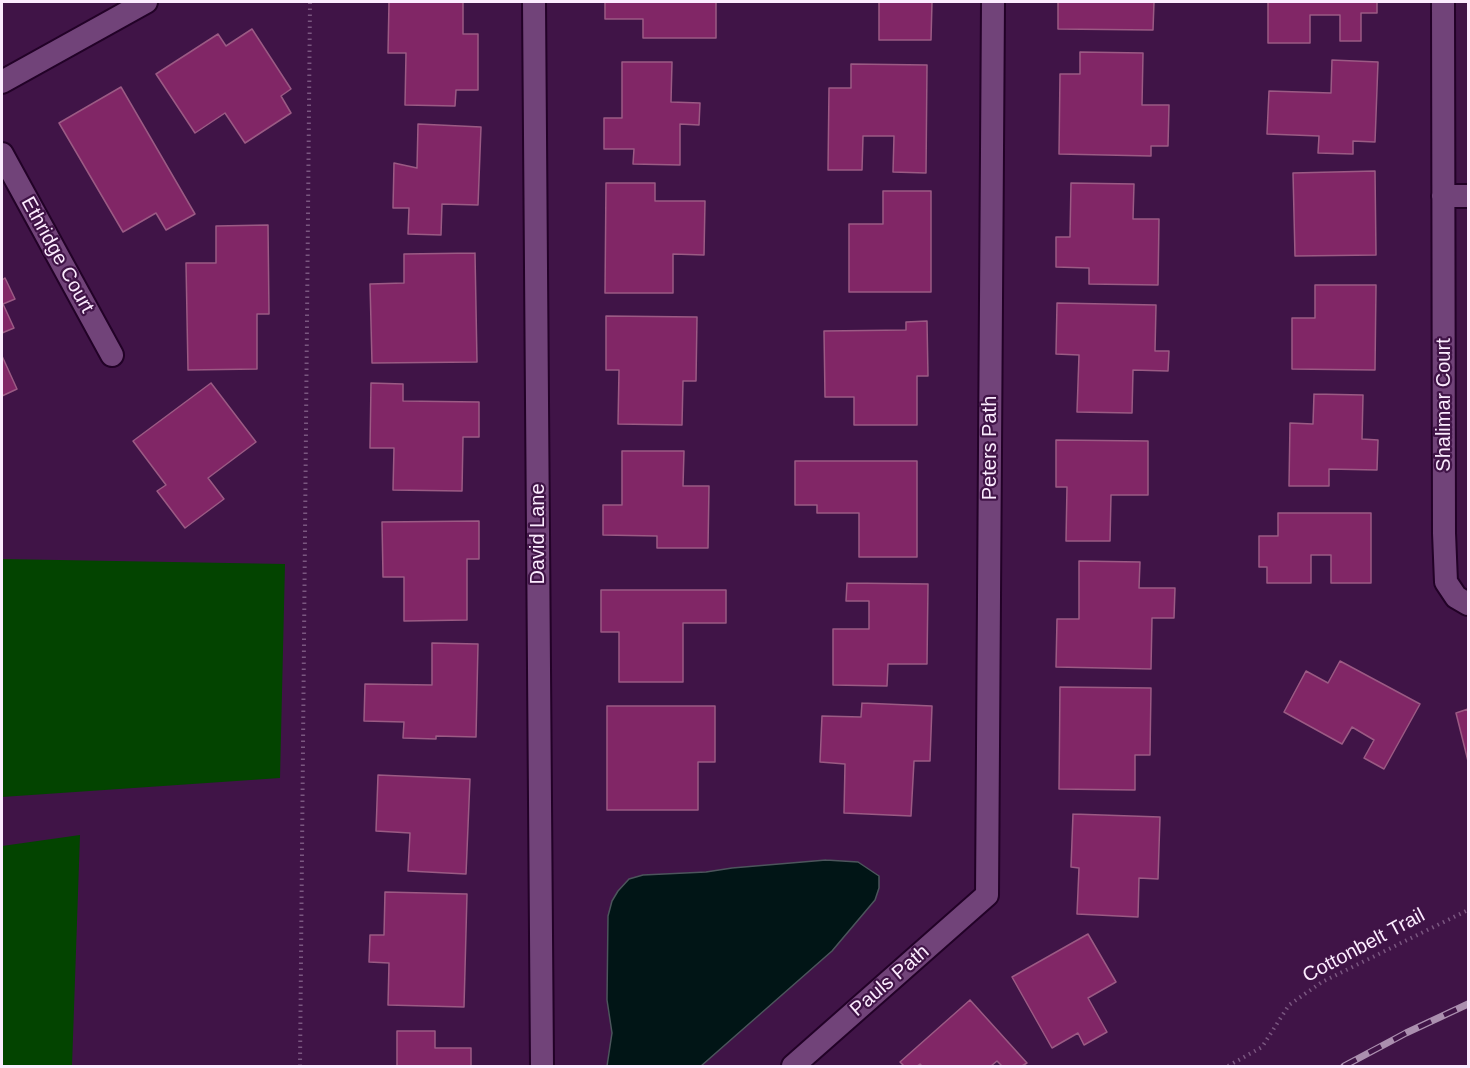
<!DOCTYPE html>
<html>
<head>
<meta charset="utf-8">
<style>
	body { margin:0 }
	#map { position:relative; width:1470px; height:1068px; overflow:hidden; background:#401447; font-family:Helvetica,sans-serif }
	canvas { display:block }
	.frame { position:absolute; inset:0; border:3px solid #fbebfe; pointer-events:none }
</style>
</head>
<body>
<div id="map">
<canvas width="1470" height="1068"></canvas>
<div class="frame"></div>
</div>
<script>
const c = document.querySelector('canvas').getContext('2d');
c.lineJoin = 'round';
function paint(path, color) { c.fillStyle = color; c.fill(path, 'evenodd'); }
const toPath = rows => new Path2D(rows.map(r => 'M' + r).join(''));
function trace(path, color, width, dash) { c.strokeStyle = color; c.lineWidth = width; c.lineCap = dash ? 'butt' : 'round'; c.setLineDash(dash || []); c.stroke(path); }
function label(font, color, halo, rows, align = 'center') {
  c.font = font + ' Helvetica,sans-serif'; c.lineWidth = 4.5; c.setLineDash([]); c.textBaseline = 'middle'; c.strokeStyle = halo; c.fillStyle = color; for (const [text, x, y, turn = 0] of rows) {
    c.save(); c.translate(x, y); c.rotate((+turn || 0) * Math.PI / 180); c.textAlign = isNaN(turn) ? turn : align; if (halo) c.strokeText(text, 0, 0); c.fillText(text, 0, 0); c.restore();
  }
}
paint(toPath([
	[2,559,285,564,280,778,2,797],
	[80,835,72,1066,2,1066,2,846]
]), '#034400');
const water = toPath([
	[826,860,858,862,879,876,879,888,875,900,832,951,701,1066,607,1066,612,1033,607,1000,608,916,612,901,618,891,629,879,643,875,706,872,732,868,826,860]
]);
paint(water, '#011516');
trace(water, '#4c555c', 1.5);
const building = toPath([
	[389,2,463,2,463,34,478,34,478,90,456,90,455,106,405,105,406,53,388,53,389,2],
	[605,2,716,2,716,38,643,38,643,19,605,19,605,2],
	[879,2,932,2,931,40,879,40,879,2],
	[1058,2,1154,2,1153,30,1058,29,1058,2],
	[1268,2,1377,2,1377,13,1361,13,1361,41,1340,41,1340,15,1310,15,1310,43,1268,43,1268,2],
	[252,29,291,89,281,96,291,113,245,143,225,113,195,133,156,74,218,34,226,46,252,29],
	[1080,52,1143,53,1142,105,1169,105,1168,146,1151,146,1151,156,1059,154,1060,74,1080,74,1080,52],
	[1332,60,1378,62,1375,142,1353,141,1353,154,1318,153,1319,136,1267,134,1269,91,1331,93,1332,60],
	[622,62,672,62,671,102,700,103,699,125,680,124,680,165,633,164,634,149,604,149,604,118,622,118,622,62],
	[851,64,927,65,926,173,893,172,894,136,863,136,862,170,828,170,829,88,851,88,851,64],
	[121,87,195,214,166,230,156,213,123,232,59,123,121,87],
	[418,124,481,127,478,205,442,204,441,235,408,234,409,208,393,208,394,163,417,168,418,124],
	[1375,171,1376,255,1295,256,1293,173,1375,171],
	[606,183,655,183,655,201,705,201,704,255,673,254,673,293,605,293,606,183],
	[1071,183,1134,184,1133,219,1159,219,1158,285,1089,284,1089,268,1056,267,1056,237,1070,237,1071,183],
	[883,191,931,191,931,292,849,292,849,224,883,224,883,191],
	[268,225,269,314,257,314,257,369,188,370,186,263,216,263,216,226,268,225],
	[475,253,477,362,372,363,370,284,404,283,404,254,475,253],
	[5,278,15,299,3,304,14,328,2,333,2,280,5,278],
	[1315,285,1376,285,1375,370,1292,369,1292,318,1315,318,1315,285],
	[1057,303,1156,305,1155,351,1169,351,1168,371,1133,370,1132,413,1077,412,1079,355,1056,354,1057,303],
	[606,316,697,317,696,381,683,381,682,425,618,424,619,370,606,370,606,316],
	[927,321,928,376,917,376,917,425,854,425,854,397,825,397,824,331,906,330,906,322,927,321],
	[2,356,17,389,2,396,2,356],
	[211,383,256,442,208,478,224,499,185,528,157,491,166,485,133,441,211,383],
	[371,383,403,384,403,401,479,402,479,437,463,437,462,491,393,490,394,448,370,448,371,383],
	[1314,394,1363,395,1362,439,1378,440,1377,470,1329,469,1329,486,1289,486,1290,423,1313,424,1314,394],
	[1056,440,1148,441,1148,495,1111,495,1110,541,1066,541,1067,487,1056,487,1056,440],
	[622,451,684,451,683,486,709,486,708,548,657,548,657,536,603,535,603,505,622,505,622,451],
	[795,461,917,461,917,557,859,557,859,513,817,513,817,505,795,505,795,461],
	[1278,513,1371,513,1371,583,1331,583,1331,555,1311,555,1311,583,1267,583,1267,567,1259,567,1259,536,1278,536,1278,513],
	[479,521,479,559,467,559,467,620,404,621,404,577,383,577,382,522,479,521],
	[1079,561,1140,562,1139,588,1175,588,1174,618,1152,618,1151,669,1056,667,1057,619,1079,619,1079,561],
	[847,583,928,584,927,664,888,664,887,686,833,685,833,629,869,629,869,601,846,601,847,583],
	[601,590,726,590,726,623,683,623,683,682,619,682,619,632,601,632,601,590],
	[432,643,478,644,476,737,436,736,436,739,403,738,404,722,364,721,365,684,432,685,432,643],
	[1340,661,1420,704,1384,769,1364,758,1374,740,1352,727,1342,744,1284,712,1306,671,1328,683,1340,661],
	[1060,687,1151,688,1150,755,1135,755,1135,790,1059,789,1060,687],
	[862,703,932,706,930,761,914,761,911,816,844,813,845,764,820,762,822,716,861,717,862,703],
	[607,706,715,706,715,762,698,762,698,810,607,810,607,706],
	[1468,709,1468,761,1456,713,1468,709],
	[378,775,470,779,466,874,408,871,410,833,376,831,378,775],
	[1073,814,1160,817,1158,879,1139,878,1138,917,1077,914,1079,868,1071,867,1073,814],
	[385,892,467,894,464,1007,388,1005,389,963,369,962,370,935,384,935,385,892],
	[1088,934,1116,982,1088,998,1107,1032,1084,1045,1078,1033,1052,1048,1012,977,1088,934],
	[970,1000,1027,1063,1022,1066,1002,1066,997,1061,991,1066,922,1066,920,1064,917,1066,904,1066,900,1062,970,1000],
	[397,1031,435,1031,435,1048,471,1048,471,1066,397,1066,397,1031]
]);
paint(building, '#812666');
trace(building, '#9b5a84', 1.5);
const minor = toPath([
	[534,2,542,1066],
	[1443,2,1444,533,1446,582,1456,597,1468,604],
	[2,82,146,2],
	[2,154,112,355],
	[1443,196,1468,196],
	[793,1066,987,895,993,2]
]);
trace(minor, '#220227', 26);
trace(toPath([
	[300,1066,310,2],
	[1228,1066,1262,1047,1289,1005,1322,982,1468,910]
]), '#7a5780', 4, [1.5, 4.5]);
trace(minor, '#714379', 22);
const rail = toPath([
	[1344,1066,1406,1033,1468,1004]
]);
trace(rail, '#ab8faf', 7);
trace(rail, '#401447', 4.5, [14]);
label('20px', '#fbebfe', '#401447', [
	["Ethridge Court",57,255,61],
	["Shalimar Court",1444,405,-90],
	["Peters Path",990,448,-90],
	["David Lane",538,534,-90],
	["Cottonbelt Trail",1364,946,-28],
	["Pauls Path",890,981,-41]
]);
</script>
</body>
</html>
